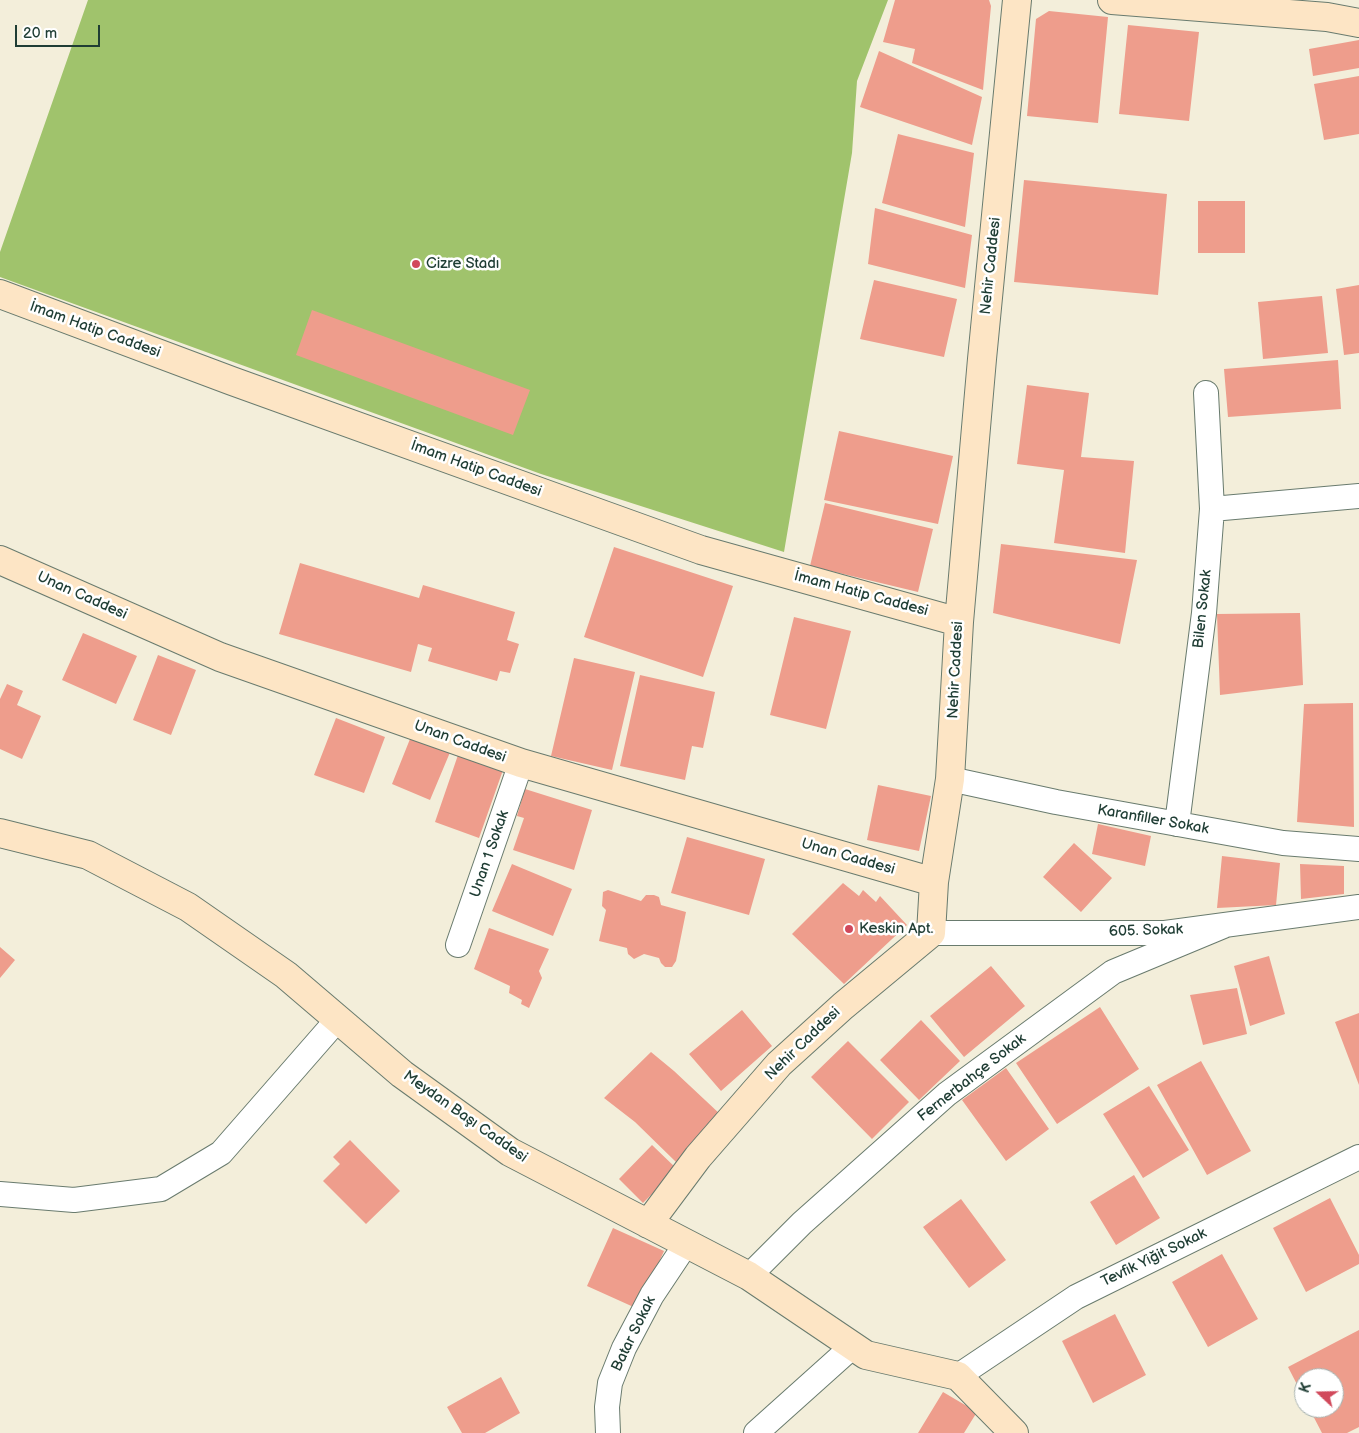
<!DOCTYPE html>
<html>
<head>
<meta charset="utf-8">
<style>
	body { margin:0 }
	#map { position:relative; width:1359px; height:1433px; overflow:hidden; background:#f3eeda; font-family:"Balsamiq Sans",sans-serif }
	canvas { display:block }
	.north { position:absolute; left:1294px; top:1368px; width:50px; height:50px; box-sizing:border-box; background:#fff; border:1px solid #a5b1ae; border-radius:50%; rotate:291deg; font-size:14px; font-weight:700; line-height:20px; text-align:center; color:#1f3d34 }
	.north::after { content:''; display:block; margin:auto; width:18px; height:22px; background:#d1495b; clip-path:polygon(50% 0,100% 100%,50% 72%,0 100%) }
	.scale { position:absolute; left:15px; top:25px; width:85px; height:22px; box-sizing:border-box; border:2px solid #1f3d34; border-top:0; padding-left:6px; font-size:15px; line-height:18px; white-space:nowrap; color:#1f3d34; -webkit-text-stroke:4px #fff; paint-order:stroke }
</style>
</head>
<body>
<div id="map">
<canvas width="1359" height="1433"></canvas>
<div class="north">K</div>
<div class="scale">20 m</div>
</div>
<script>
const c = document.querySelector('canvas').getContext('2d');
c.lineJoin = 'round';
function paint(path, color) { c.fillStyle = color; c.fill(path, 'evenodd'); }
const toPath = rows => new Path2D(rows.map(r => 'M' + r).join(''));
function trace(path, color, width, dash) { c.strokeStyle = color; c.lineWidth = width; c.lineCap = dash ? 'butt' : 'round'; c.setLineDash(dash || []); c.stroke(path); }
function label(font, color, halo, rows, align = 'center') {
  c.font = font + ' "Balsamiq Sans",sans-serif'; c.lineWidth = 5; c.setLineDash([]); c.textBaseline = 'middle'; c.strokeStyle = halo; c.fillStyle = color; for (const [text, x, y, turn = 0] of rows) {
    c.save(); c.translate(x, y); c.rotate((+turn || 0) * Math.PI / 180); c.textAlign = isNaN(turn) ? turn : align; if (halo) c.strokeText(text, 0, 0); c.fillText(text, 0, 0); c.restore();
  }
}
paint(toPath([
	[88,0,888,0,857,81,852,153,784,552,541,474,0,277,0,252]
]), '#a0c36c');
paint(toPath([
	[895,0,989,0,991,6,983,90,912,63,915,49,883,42],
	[1049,11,1108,17,1098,123,1027,116,1036,19],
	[1128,25,1199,32,1189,121,1119,114],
	[1359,40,1359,68,1313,76,1309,49],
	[879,51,982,97,972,145,860,107],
	[1359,76,1359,134,1324,140,1314,84],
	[898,134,974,153,965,227,882,203],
	[1024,180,1167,194,1158,295,1014,282],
	[1198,201,1245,201,1245,253,1198,253],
	[875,208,972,235,965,288,868,264],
	[874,280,957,299,944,357,860,339],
	[1359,285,1359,353,1344,355,1336,289],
	[1322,296,1328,353,1263,359,1258,302],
	[312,310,530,390,513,435,296,355],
	[1338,360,1341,409,1228,417,1224,369],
	[1027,385,1089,393,1081,457,1134,461,1125,553,1054,543,1064,470,1017,464],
	[839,431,953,456,938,524,824,500],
	[825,503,933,529,918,592,810,566],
	[1001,544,1137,560,1120,644,993,613],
	[614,547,733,586,703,677,584,637],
	[300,563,419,598,423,585,515,612,507,640,519,644,510,673,500,671,497,681,428,661,432,648,418,644,411,672,279,634],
	[1300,613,1303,685,1220,695,1217,614],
	[794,617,851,631,826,729,770,715],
	[83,633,137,656,116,704,62,680],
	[158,655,196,670,171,735,133,720],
	[574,658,635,672,612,770,551,756],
	[640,675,715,692,703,748,692,746,685,780,620,766],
	[7,684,23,691,17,705,41,716,22,759,0,749,0,699],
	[1353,703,1354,827,1297,822,1304,704],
	[336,718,385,737,364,793,314,775],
	[412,734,451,750,430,800,392,784],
	[458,755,503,770,479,838,435,822],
	[878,785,931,796,919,851,867,840],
	[525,789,592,810,574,870,513,850,524,818,517,816],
	[1098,824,1151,836,1145,866,1092,854],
	[687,837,765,859,749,915,671,893],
	[1074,843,1112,878,1081,912,1043,877],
	[1222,856,1280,863,1276,905,1217,908],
	[512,864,572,889,553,936,492,911],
	[1300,864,1344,866,1344,894,1301,899],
	[843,883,859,896,863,890,876,902,880,896,907,925,844,984,792,934],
	[608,890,641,901,646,895,654,895,659,897,661,905,686,912,676,961,672,967,665,967,661,963,659,958,644,954,634,959,628,954,627,948,599,941,606,910,602,906,603,892],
	[489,928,549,949,539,971,542,978,529,1008,521,1004,522,1000,509,993,510,986,474,969],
	[0,947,15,960,0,978],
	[1269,956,1285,1014,1250,1026,1234,966],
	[991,966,1025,1006,964,1057,930,1016],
	[1237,988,1247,1034,1203,1045,1190,995],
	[1100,1007,1139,1069,1057,1124,1016,1063],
	[742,1010,772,1046,721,1091,689,1054],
	[1359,1013,1359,1085,1335,1022],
	[921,1020,960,1061,919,1100,880,1060],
	[848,1041,909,1102,872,1139,811,1077],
	[651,1052,674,1071,721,1115,676,1162,635,1122,604,1098],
	[1201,1061,1251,1151,1207,1175,1157,1085],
	[1006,1068,1049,1129,1006,1161,962,1100],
	[1149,1086,1189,1150,1143,1178,1103,1114],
	[350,1140,400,1191,366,1224,323,1181,340,1164,333,1157],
	[652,1145,677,1169,643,1203,619,1179],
	[1134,1175,1160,1218,1116,1245,1090,1202],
	[1330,1198,1359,1255,1359,1264,1306,1292,1273,1228],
	[961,1199,1006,1260,969,1288,923,1227],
	[613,1228,664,1251,638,1309,587,1286],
	[1222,1254,1258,1319,1208,1347,1172,1282],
	[1115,1314,1146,1375,1093,1403,1062,1341],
	[1359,1330,1359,1427,1347,1433,1322,1433,1309,1408,1334,1408,1334,1378,1304,1378,1304,1398,1288,1367],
	[501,1377,520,1413,485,1433,462,1433,447,1407],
	[943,1392,977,1412,964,1433,918,1433]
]), '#ee9d8c');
const street = toPath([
	[1212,509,1359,496],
	[950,779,1056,802,1283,843,1359,849],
	[1177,824,1204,613,1212,509,1206,393],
	[931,933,1165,933,1359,907],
	[458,945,521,763],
	[0,1194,74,1200,161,1189,221,1153,338,1019],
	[749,1276,802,1223,947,1094,1113,972,1226,925],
	[958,1376,1076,1297,1359,1157],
	[608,1433,607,1407,610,1383,624,1348,652,1295,686,1244],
	[756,1433,853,1346]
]);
const secondary = toPath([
	[1112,0,1327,17,1359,23],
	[0,294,232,381,701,550,959,622],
	[0,560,220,657,521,763,934,882],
	[0,833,88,855,188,907,286,975,402,1074,510,1152,749,1276,866,1355,958,1376,1014,1433],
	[648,1224,698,1157,779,1064,843,1006,931,933,934,882,950,779,959,622,982,359,1017,0]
]);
trace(street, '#697b6e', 26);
trace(secondary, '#697b6e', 30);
trace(street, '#fff', 24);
trace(secondary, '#fde5c5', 28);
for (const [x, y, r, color] of [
	[416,264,5,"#d1495b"],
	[849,929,5,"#d1495b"]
]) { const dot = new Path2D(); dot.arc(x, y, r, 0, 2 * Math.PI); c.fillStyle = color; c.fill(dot); trace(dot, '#fff', 2); }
label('15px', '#1f3d34', '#fff', [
	["Cizre Stadı",426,264],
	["Keskin Apt.",859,929]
], 'left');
label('15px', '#1f3d34', '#fff', [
	["Nehir Caddesi",991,266,-84],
	["İmam Hatip Caddesi",95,330,20],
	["İmam Hatip Caddesi",476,469,20],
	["İmam Hatip Caddesi",861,594,15],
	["Unan Caddesi",82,596,24],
	["Bilen Sokak",1203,609,-84],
	["Nehir Caddesi",956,670,-87],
	["Unan Caddesi",460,742,20],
	["Karanfiller Sokak",1153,820,10],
	["Unan 1 Sokak",490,854,-71],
	["Unan Caddesi",848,857,16],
	["605. Sokak",1146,931,-2],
	["Nehir Caddesi",803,1044,-44],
	["Fernerbahçe Sokak",972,1078,-38],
	["Meydan Başı Caddesi",465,1117,35],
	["Tevfik Yiğit Sokak",1154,1258,-26],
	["Batar Sokak",634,1334,-64]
]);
</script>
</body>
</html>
